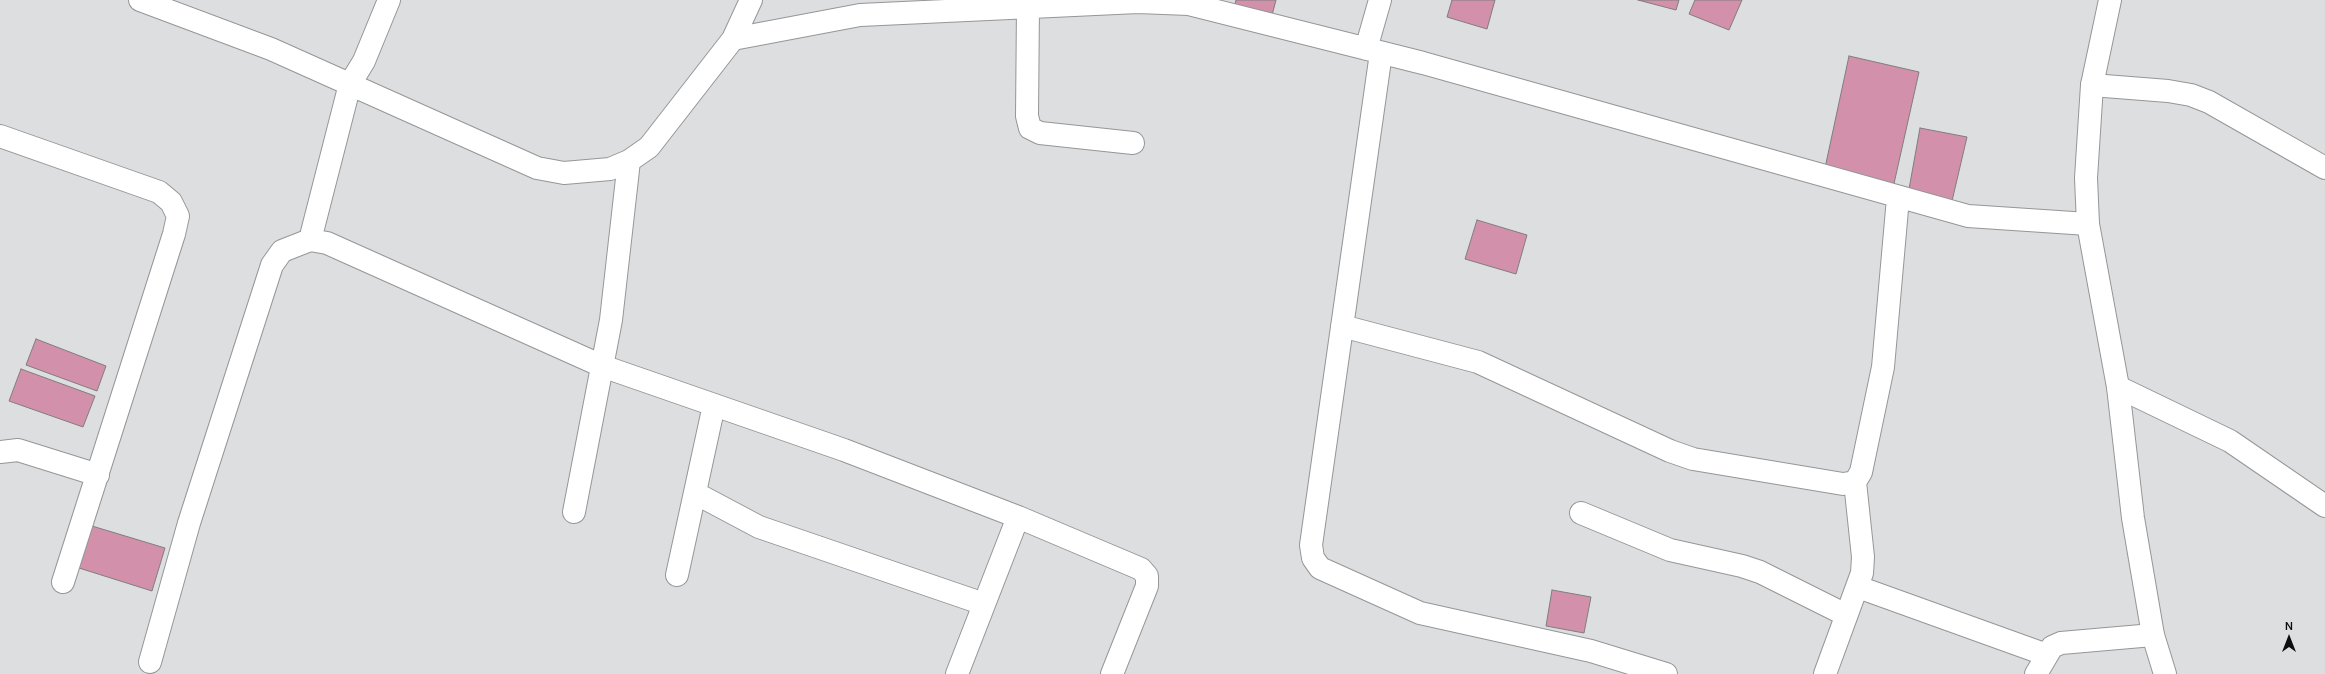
<!DOCTYPE html>
<html>
<head>
<meta charset="utf-8">
<style>
	body { margin:0 }
	#map { position:relative; width:2325px; height:674px; overflow:hidden; background:#dddee0; font-family:Manrope,sans-serif }
	canvas { display:block }
	.north { position:absolute; left:2269px; top:618px; width:40px; height:40px; -webkit-text-stroke:3px #dddee0; paint-order:stroke; rotate:0deg; font-size:11px; font-weight:700; line-height:16px; text-align:center; color:#0d0d0e }
	.north::after { content:''; display:block; margin:auto; width:14px; height:18px; background:#0d0d0e; clip-path:polygon(50% 0,100% 100%,50% 72%,0 100%) }
</style>
</head>
<body>
<div id="map">
<canvas width="2325" height="674"></canvas>
<div class="north">N</div>
</div>
<script>
const c = document.querySelector('canvas').getContext('2d');
c.lineJoin = 'round';
function paint(path, color) { c.fillStyle = color; c.fill(path, 'evenodd'); }
const toPath = rows => new Path2D(rows.map(r => 'M' + r).join(''));
function trace(path, color, width, dash) { c.strokeStyle = color; c.lineWidth = width; c.lineCap = dash ? 'butt' : 'round'; c.setLineDash(dash || []); c.stroke(path); }
const building = toPath([
	[1236,0,1276,0,1271,19,1234,9,1236,0],
	[1452,0,1495,0,1487,29,1447,17,1452,0],
	[1638,0,1679,0,1676,10,1638,0],
	[1695,0,1742,0,1729,30,1689,14,1695,0],
	[1849,56,1919,72,1893,188,1825,168,1849,56],
	[1920,128,1967,137,1952,201,1909,189,1920,128],
	[1477,220,1527,235,1516,274,1465,259,1477,220],
	[36,339,106,366,97,391,26,365,36,339],
	[21,369,95,396,83,427,9,401,21,369],
	[92,526,165,548,152,591,79,568,92,526],
	[1552,590,1591,597,1584,633,1546,626,1552,590]
]);
paint(building, '#d390ab');
trace(building, '#7f7d7e', 1);
const street = toPath([
	[140,0,271,49,537,168,564,173,610,169,629,161,649,147,733,39,751,0],
	[1028,6,1027,116,1030,128,1040,133,1133,143],
	[733,39,860,15,1138,2,1189,4,1423,63,1968,216,2088,224],
	[1366,49,1380,0],
	[1381,53,1311,545,1313,558,1320,568,1420,613,1591,651,1666,674],
	[2092,85,2168,91,2191,95,2209,102,2325,168],
	[0,136,159,192,171,202,178,216,174,234,63,582],
	[310,240,350,84,364,61,389,0],
	[1342,326,1478,362,1670,451,1693,459,1843,484,1855,482,1861,472,1883,367,1898,198],
	[2118,387,2230,441,2325,506],
	[0,452,18,450,98,475],
	[695,493,759,527,984,604],
	[574,512,611,320,629,161],
	[1581,513,1670,550,1742,566,1760,572,1846,615],
	[677,575,714,405],
	[1858,587,2047,655],
	[150,662,189,523,272,265,282,251,310,240,327,243,602,366,844,450,1018,517,1141,569,1147,576,1147,586,1112,674],
	[957,674,1018,517],
	[1825,674,1862,573,1863,557,1855,482],
	[2036,674,2052,647,2061,643,2153,635]
]);
const secondary = toPath([
	[2110,0,2092,85,2086,178,2088,224,2118,387,2133,518,2153,635,2165,674]
]);
trace(street, '#959698', 24);
trace(secondary, '#959698', 24);
trace(street, '#fff', 22);
trace(secondary, '#fff', 22);
</script>
</body>
</html>
